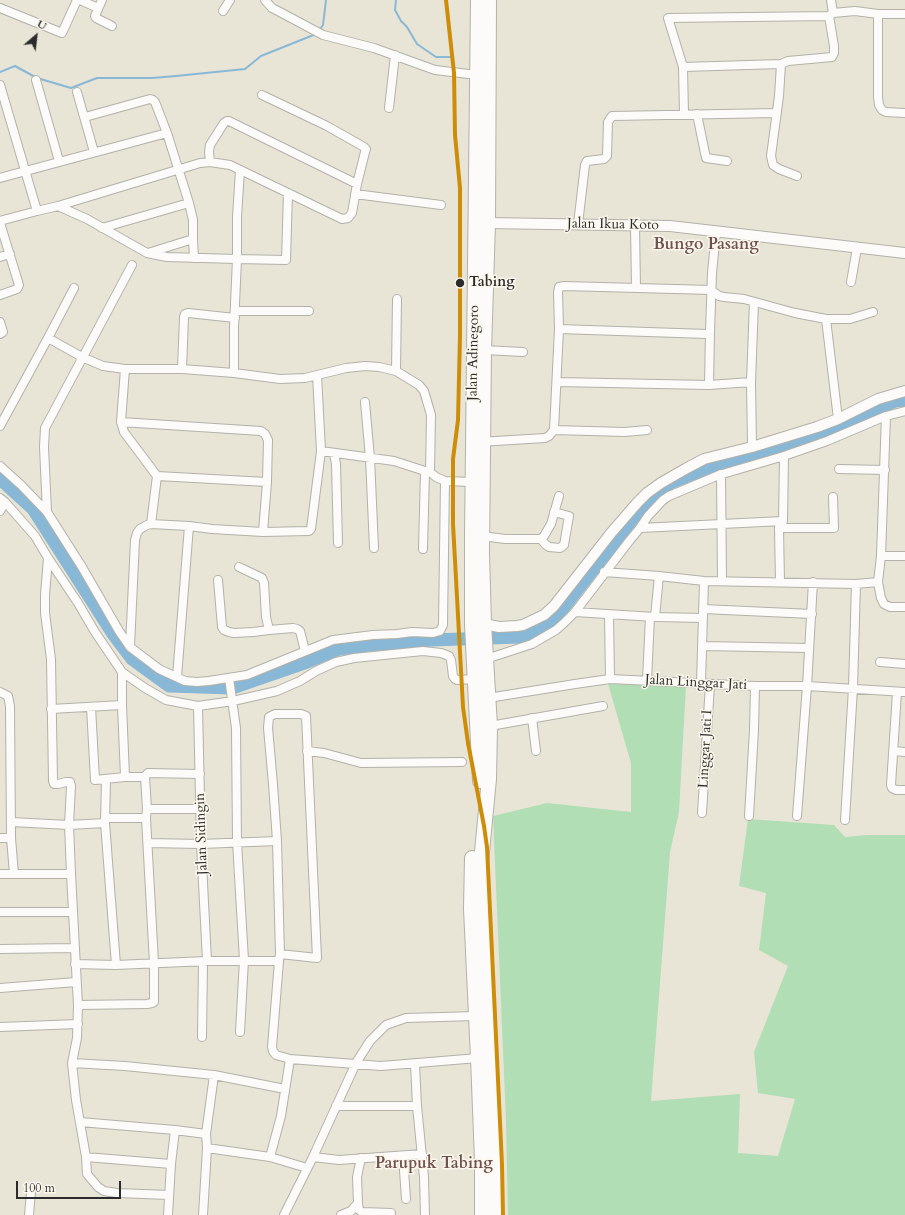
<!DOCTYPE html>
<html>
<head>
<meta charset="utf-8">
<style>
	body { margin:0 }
	#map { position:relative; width:905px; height:1215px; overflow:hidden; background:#e8e5d7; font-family:Cardo,serif }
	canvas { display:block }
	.north { position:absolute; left:16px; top:16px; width:40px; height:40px; -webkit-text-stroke:3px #fbf7ec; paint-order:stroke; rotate:28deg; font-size:11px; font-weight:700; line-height:16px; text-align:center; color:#2b2b2b }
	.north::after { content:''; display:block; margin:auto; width:14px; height:18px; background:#2b2b2b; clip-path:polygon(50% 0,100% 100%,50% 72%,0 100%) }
	.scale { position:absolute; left:16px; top:1181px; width:105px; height:18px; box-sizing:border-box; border:2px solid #2b2b2b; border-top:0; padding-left:5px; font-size:12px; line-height:14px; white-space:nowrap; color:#2b2b2b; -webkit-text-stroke:3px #fbf7ec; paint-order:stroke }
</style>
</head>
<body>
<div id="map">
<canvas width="905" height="1215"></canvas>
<div class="north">U</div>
<div class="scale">100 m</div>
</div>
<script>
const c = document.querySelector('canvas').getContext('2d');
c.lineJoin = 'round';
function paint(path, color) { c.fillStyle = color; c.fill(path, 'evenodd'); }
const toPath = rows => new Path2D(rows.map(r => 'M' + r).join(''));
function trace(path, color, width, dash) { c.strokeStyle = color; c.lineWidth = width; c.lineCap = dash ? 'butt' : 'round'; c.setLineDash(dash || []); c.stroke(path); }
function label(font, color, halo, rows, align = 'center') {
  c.font = font + ' Cardo,serif'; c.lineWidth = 3; c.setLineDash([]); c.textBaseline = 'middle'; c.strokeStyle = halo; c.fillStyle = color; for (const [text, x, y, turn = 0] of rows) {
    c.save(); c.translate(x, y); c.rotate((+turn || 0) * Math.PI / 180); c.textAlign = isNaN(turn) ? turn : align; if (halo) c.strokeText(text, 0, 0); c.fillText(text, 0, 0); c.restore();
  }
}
paint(toPath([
	[608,684,686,686,679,812,670,852,651,1101,740,1094,738,1153,778,1156,795,1099,758,1093,754,1052,788,966,759,950,766,893,739,886,748,819,834,825,845,837,867,835,905,835,905,1215,508,1215,506,1121,493,816,547,803,631,812,631,763]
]), '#b1deb5');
trace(toPath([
	[396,0,395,10,401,21,407,27,417,44,436,57,451,57],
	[319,31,323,25,326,0],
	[0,72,15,66,37,78,71,88,97,78,152,78,176,76,245,69,261,56,316,34]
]), '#89b8d6', 2);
trace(toPath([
	[0,479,33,509,113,634,132,659,169,686,232,688,307,662,339,649,370,645,432,640,520,637,546,626,557,616,634,517,670,483,711,467,814,437,895,401,905,400]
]), '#89b8d6', 13);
const minor = toPath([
	[80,0,98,8],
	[102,0,95,16,96,18,112,26],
	[265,0,272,8,278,11,323,35,374,48,435,70,477,75],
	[831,0,833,13],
	[0,8,62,33,77,0],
	[223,11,230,0],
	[878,14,878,97,879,105,882,110,886,112,905,113],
	[781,64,779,96,771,156,773,165,779,169,797,176],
	[683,67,781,64,788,61,832,57,834,53,834,46,829,16],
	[36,80,59,161],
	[0,85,37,211],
	[77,92,94,152],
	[389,108,395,55],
	[684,114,683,67,668,18,829,16,833,13,855,11,878,14,905,14],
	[697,114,706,158,727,161],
	[85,117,150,99,153,100,155,102,167,133,189,203,193,220,193,239,194,258],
	[210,162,209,152,210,145,224,123,227,121,229,121,357,184],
	[240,170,237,217,237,259,286,260,288,193],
	[0,178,167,133],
	[355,194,441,205],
	[58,206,200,163,210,162,230,165,342,219,348,218,352,213,357,184,365,152,366,149,364,147,327,126,262,95],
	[0,221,37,211,58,206,87,219,147,253,167,257,237,259,234,327,234,373],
	[0,223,19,285,17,289,0,295],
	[578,224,585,165,587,161,604,159,607,156,608,122,612,116,777,113],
	[635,225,636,288],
	[102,228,189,203],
	[148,253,193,239],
	[0,257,10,254],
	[851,282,857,248],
	[235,311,309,311],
	[826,319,838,419],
	[0,322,3,332,0,334],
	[559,329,707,334,710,332,712,273,716,232],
	[48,338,82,357,103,366,125,369,182,369,234,373,280,379,305,378,346,368,365,366,379,367,396,371,419,385,424,391,431,415,430,472,436,477,445,481,472,482],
	[484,350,523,352],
	[125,369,121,422,124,432,157,476,151,524],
	[182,369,184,317,185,314,188,313,235,318],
	[396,371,397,299],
	[557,382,709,385,751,382,752,447],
	[751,382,754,302],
	[709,385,710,332],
	[365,402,370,458,374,548],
	[121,422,261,431,265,434,268,440,267,482,263,532],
	[0,426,48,338,74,288],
	[554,430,625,432,647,430],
	[479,442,545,438,549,436,554,430,559,329,558,292,559,287,564,286,711,290,719,296,724,297,744,299,795,313,826,319,850,319,873,312],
	[321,451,394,461,425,471,430,472],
	[334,454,336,464,338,543],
	[0,466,21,485,47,512,82,567,119,631,130,647,159,669,185,681,197,682,209,681,247,675,333,640,373,635,397,634,412,632,433,633,440,631,443,625,445,481],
	[839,469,885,470],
	[721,474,722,581],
	[157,476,267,482],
	[0,498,5,502,35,536,48,558,78,603,95,632,122,672,145,688,166,700,198,706,233,701,277,691,300,681,316,671,336,662,354,658,423,651,441,653,449,656,451,660,453,676,455,679,457,680,475,679],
	[0,511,5,502],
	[47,512,44,447,45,428,132,265],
	[640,528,783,521],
	[779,528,834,528,833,497],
	[482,536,505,539,541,539,544,536,551,524,559,496],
	[541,539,545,544,549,547,560,548,564,545,569,516,554,512],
	[423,549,425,471],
	[881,556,886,416],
	[905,556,881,556,878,582,881,598,884,604,890,607,905,607],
	[48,558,45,595,45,613,51,659,53,781,54,784,58,784,66,782,70,782,71,786,69,825,71,874,78,1005,77,1038,72,1063,76,1100,86,1157,87,1174,98,1187,104,1191,117,1193,169,1195],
	[239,567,262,578,264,583,266,617,269,630,293,628,297,629,300,631,305,651],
	[604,572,659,576,704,581,856,584,878,582],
	[218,580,222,627,224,630,229,632,234,633,253,632,269,630],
	[780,582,779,528,780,524,783,521,784,456],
	[703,609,812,614],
	[575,612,655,617,703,618],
	[609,615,610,679],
	[655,617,659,576],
	[130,646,135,540,137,533,140,529,147,525,151,524,189,526,212,529,263,532,309,531,311,529,321,451,317,375],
	[703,646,809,648],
	[486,659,532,644,556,630,564,623,575,612,630,540,640,528,648,516,663,500,669,496,719,475,784,456,827,441,886,416,905,411],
	[880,662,905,664],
	[122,672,122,705,125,777],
	[177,677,189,526],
	[229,678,236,728,237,842,244,960,240,1032],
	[647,680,650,617],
	[701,683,704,581],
	[0,692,8,696,10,706,11,838,14,874],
	[897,692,891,785,892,788,896,790,905,790],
	[488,698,575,684,610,679,755,686,807,686,905,692],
	[198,706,201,844,207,961],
	[91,707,95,780,125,777,145,777],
	[51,709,122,705],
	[532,718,536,751],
	[490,726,603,706],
	[307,751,324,753,361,763,462,762],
	[894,751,905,752],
	[106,779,105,823,116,965],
	[147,809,145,777,146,775,148,773,200,774],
	[702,813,710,684],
	[749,816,754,730,755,686],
	[797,816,807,686,813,582],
	[105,818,146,818,147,809,200,809],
	[845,820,853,688,856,584],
	[11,822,69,825,105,823],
	[0,838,11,838],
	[148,843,201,844,277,841],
	[0,874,71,874],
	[0,912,73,912],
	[0,949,75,948],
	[279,961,272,1047,273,1051,276,1055,290,1059,381,1066,478,1058],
	[75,964,116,965,207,961,279,961,280,954,317,958,306,716,301,714,275,714,269,717,268,728,273,784,277,841,280,954],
	[0,988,76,982],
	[78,1005,147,1004,152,1003,154,1002,154,963,146,818],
	[0,1027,78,1024],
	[202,1037,203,961],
	[72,1063,125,1066,214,1075,285,1089],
	[415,1064,417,1106,424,1177,425,1215],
	[336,1106,417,1106],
	[80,1122,175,1130,206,1134],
	[207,1148,270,1157,307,1168],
	[403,1156,406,1199],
	[86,1157,171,1164],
	[270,1157,281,1116,290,1059],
	[313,1157,339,1160,422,1154],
	[358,1203,359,1210,362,1212,391,1213],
	[29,1215,31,1192],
	[168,1215,171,1164,175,1130],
	[203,1215,207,1148,206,1134,214,1075],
	[284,1215,313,1157,356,1063,370,1041,386,1025,406,1018,476,1016],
	[341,1215,351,1211,358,1203,357,1177,361,1158]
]);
const tertiary = toPath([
	[488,223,670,226,905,253],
	[484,624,499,627,517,626,523,625,544,615,554,606,611,533,638,502,647,493,661,483,687,468,704,459,752,447,817,427,838,419,878,399,905,391]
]);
const trunk = toPath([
	[478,0,472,536,472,625,480,781],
	[489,0,488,223,484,350,482,554,484,624,490,726,489,779,481,862,494,1162,494,1215],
	[472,858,471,909,478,1058,482,1161,482,1215]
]);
trace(minor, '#b3b1a9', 10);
trace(tertiary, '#b3b1a9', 12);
trace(trunk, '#b3b1a9', 16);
trace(minor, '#fcfbf9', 8);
trace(tertiary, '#fcfbf9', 10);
trace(trunk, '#fcfbf9', 14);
trace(toPath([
	[446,0,454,73,455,135,460,188,460,336,458,420,453,459,453,524,463,707,468,743,484,826,487,847,496,1037,502,1165,503,1215]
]), '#ce8d09', 4);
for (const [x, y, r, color] of [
	[460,283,5,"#2b2b2b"]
]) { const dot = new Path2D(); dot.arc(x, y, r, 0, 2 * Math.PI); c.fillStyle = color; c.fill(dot); trace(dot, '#fbf7ec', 1.5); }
label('14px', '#2b2b2b', '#fbf7ec', [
	["Jalan Ikua Koto",613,225,1],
	["Jalan Adinegoro",474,353,-89],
	["Jalan Linggar Jati",696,683,3],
	["Linggar Jati I",706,749,-87],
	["Jalan Sidingin",202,834,-92]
]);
label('bold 14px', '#2b2b2b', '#fbf7ec', [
	["Tabing",469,283]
], 'left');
label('bold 16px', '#70514e', '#fbf7ec', [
	["Bungo Pasang",706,245],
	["Parupuk Tabing",434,1164]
]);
</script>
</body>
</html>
